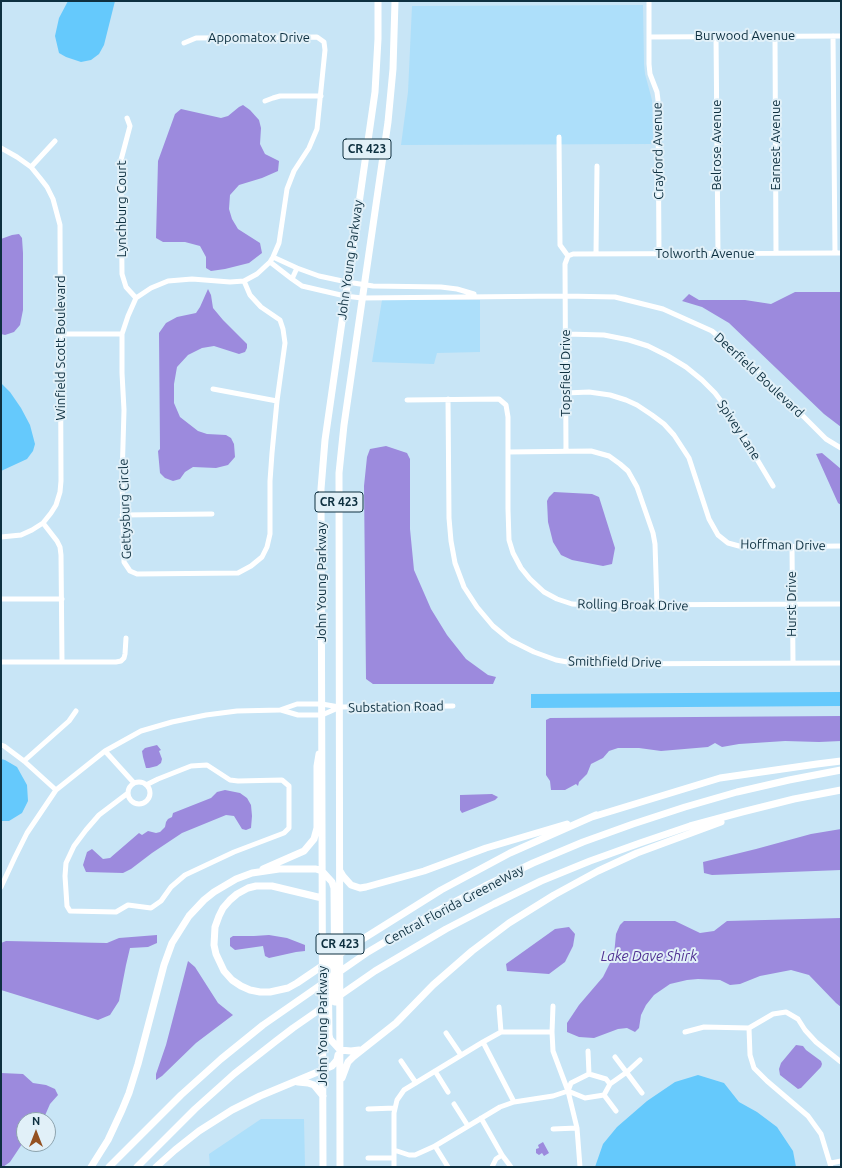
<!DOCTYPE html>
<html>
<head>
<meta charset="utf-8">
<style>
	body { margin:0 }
	#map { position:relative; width:842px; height:1168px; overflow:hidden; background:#c8e5f6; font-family:Ubuntu,sans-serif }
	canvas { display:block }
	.frame { position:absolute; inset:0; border:2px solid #0e3040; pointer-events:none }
	.north { position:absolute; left:16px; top:1112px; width:40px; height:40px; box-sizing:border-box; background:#e1f0f8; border:1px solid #8da3ae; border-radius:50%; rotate:0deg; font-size:11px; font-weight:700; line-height:16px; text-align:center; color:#0e3040 }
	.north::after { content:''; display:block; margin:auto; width:14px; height:18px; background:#945121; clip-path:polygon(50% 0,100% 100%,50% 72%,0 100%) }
</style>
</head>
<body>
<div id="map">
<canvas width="842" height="1168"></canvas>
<div class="frame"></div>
<div class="north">N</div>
</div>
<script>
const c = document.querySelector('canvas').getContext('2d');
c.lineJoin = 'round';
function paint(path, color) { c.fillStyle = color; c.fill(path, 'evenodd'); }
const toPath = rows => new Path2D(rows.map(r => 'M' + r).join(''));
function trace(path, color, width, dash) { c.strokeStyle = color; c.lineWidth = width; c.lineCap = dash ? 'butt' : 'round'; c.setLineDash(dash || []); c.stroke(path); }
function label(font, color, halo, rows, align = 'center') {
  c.font = font + ' Ubuntu,sans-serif'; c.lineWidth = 4; c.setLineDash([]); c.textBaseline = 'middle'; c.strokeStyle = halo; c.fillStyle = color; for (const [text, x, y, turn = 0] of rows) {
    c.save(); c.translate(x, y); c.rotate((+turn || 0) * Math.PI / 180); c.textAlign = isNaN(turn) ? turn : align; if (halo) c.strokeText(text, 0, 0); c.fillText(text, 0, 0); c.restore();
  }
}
paint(toPath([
	[643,5,644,64,645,74,652,100,653,144,401,145,408,92,412,6],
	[382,300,480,300,480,352,437,353,434,364,372,362],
	[261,1119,304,1119,305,1167,210,1167,209,1154]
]), '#addffa');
paint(toPath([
	[68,1,115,1,104,45,99,54,91,60,81,62,66,57,59,53,55,36,59,18],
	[1,383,10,392,21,408,30,425,35,444,33,451,27,459,1,471],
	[841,692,841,706,531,708,531,694],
	[1,759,5,760,17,767,27,785,28,801,22,813,9,821,1,821],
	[698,1075,724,1083,739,1102,757,1112,777,1127,793,1151,796,1167,595,1167,603,1144,617,1127,647,1101,675,1082]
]), '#65c9fc');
paint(toPath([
	[243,105,250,110,259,120,261,128,260,144,265,154,279,161,278,171,262,178,239,185,230,195,229,209,232,219,238,229,260,243,262,253,249,263,225,269,211,271,206,268,206,257,200,246,185,242,163,242,156,238,158,161,175,114,181,109,221,118,228,116,239,107],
	[19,234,22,238,23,253,23,310,20,325,14,332,5,335,1,334,1,239,12,235],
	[208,289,211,295,213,308,223,320,247,344,247,348,245,352,239,354,214,346,202,348,188,355,177,367,174,384,174,403,180,417,198,431,207,434,226,435,231,438,234,444,235,457,228,465,216,468,193,467,185,472,180,479,173,481,165,478,160,473,158,451,160,449,159,333,166,323,177,317,196,313,200,307],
	[795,292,841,292,841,427,824,414,729,323,702,307,682,301,689,294,699,300,745,300,771,304],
	[386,446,407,453,410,459,410,529,414,570,431,609,447,635,466,659,488,675,496,677,493,684,373,684,366,679,364,486,367,457,370,449],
	[822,453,841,469,841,505,838,503,816,454],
	[554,492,592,494,599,497,615,548,612,564,603,566,572,560,561,555,553,542,548,522,547,501,549,497],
	[841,716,841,741,819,742,785,741,739,744,722,747,715,743,708,747,661,751,639,748,618,748,609,751,603,758,591,764,587,774,579,782,578,786,576,784,565,790,551,790,550,781,546,775,546,720,550,718],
	[157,745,161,750,159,751,162,759,161,763,157,766,149,768,146,768,143,757,142,751,145,748],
	[225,790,240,793,247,798,251,805,252,816,251,828,246,830,242,829,234,816,226,815,182,833,152,853,131,869,123,873,86,872,83,865,87,852,92,849,103,859,110,858,139,833,142,835,148,831,156,833,160,832,165,827,166,822,168,819,172,817,173,813,211,798,217,792],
	[492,794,498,797,495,800,462,813,460,810,460,795],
	[841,829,841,870,712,875,704,873,703,862,756,849,811,834],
	[841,918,841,1007,836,1003,809,975,791,970,760,976,740,984,730,985,720,980,698,979,687,980,670,984,654,995,646,1005,641,1015,639,1028,635,1032,627,1028,618,1029,594,1038,579,1037,567,1032,567,1023,579,1005,603,977,614,955,616,934,620,925,624,921,675,921,700,933,714,931,727,921],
	[569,927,575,934,573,946,565,962,549,974,507,971,506,964,555,929],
	[157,935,157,943,148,947,130,948,126,965,119,1001,110,1015,98,1020,1,990,1,943,6,941,107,943,119,938],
	[269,935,287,938,305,945,305,951,296,952,269,958,265,956,263,946,235,950,230,946,230,938,233,936,254,936],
	[188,961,195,967,218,1003,233,1015,196,1043,162,1076,156,1080,156,1074,166,1045],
	[796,1045,803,1046,806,1050,821,1061,822,1064,821,1067,801,1088,798,1089,780,1075,779,1069,781,1063],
	[1,1073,23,1074,33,1083,46,1085,55,1089,58,1095,50,1104,43,1120,24,1120,24,1141,10,1162,3,1167,1,1167],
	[543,1142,549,1153,544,1156,542,1153,539,1155,536,1153,536,1149,539,1148,538,1145]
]), '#9c8add');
trace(toPath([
	[649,1,649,64,650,74,657,92,658,100,659,254],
	[716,36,718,254],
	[775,36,776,253],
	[833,36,835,253],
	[649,37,841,36],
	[184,43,196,38,317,37,324,42,325,50,317,129,309,148,294,171,287,189,279,243,273,257,270,262,257,274,244,281,230,282,192,279,168,281,151,288,136,298,128,316,122,334,122,373,124,410,122,479,124,562,130,571,137,574,238,573,251,566,262,557,267,547,270,534,270,481,272,453,277,401,285,343,283,329,280,320,261,307,250,295,244,281],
	[265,101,273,98,280,96,321,96],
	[127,118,130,126,121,160,122,274,126,287,136,298],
	[559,137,560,245,568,256],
	[1,148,17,157,31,167,40,178,47,187,53,199,60,225,61,481,60,492,56,505,51,513,43,523,32,530,21,535,1,537],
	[31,167,55,141],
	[596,254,597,166],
	[568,256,573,254,841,253],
	[273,257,297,268,319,276,347,282,373,286,441,287,457,289,474,294],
	[270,262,292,279,302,286,345,296,362,298,565,296,615,297,663,309,712,331,754,367,826,439,841,448],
	[292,279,297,268],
	[61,334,122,334],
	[566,334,604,335,629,340,648,346,668,356,686,367,702,380,715,393,727,409,773,486],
	[213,389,277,401],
	[566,393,589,392,610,395,626,400,637,405,652,415,664,424,674,435,689,458,709,519,718,535,728,543,739,546,751,547,841,546],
	[448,399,449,518,451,541,455,563,464,587,477,607,493,626,510,640,534,652,556,660,579,664,841,663],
	[407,400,499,399,506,405,508,417,508,509,509,540,513,553,521,568,530,579,544,592,557,599,572,604,593,605,841,604],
	[566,451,565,264,568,256],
	[508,452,591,451,609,456,620,464,628,471,637,487,653,533,655,544,657,605],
	[122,515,212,514],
	[43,523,57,541,60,547,61,555,62,662],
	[792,546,793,663],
	[1,599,62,599],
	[1,662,116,662,121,661,124,658,125,654,126,638],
	[281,710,298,715,322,715,338,708],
	[1,745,4,746,24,761,56,790],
	[105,751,134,783],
	[24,761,69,721,76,711],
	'128 793a11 11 0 1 1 22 0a11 11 0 1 1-22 0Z',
	[128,793,99,815,86,830,74,846,66,863,65,876,67,906,70,911,116,912,128,905,151,908,161,901,171,887,185,875,234,852,284,833,289,828,289,786,282,780,238,781,230,780,207,765,191,766,158,779,146,785],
	[1,887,15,857,27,833,56,790,105,751,141,731,172,722,206,715,237,711,280,710,297,704,322,704,339,707,453,706],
	[499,1007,501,1032],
	[749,1028,750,1055,754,1068,767,1081,808,1116,821,1134,831,1167],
	[552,1032,553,1006],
	[685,1032,704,1027,749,1028,773,1014,786,1012,798,1019,805,1030,816,1042,841,1062],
	[446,1033,461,1055],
	[483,1042,514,1102],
	[588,1051,589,1074],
	[615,1057,642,1093],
	[401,1061,416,1083],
	[435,1071,448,1092],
	[610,1084,627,1072,640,1060],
	[604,1095,616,1111],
	[454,1104,468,1126],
	[368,1109,395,1108],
	[481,1118,502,1155,511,1167],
	[553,1129,577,1128],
	[435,1146,448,1167],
	[394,1150,409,1155,415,1155,435,1146,500,1107,514,1102,553,1096,568,1091,585,1098,604,1095,610,1084,606,1079,589,1074,571,1083,568,1091],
	[368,1158,394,1158],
	[831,1163,841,1161],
	[394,1167,394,1113,397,1100,404,1090,483,1042,501,1032,552,1032,553,1051,568,1091,577,1128,580,1167],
	[492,1167,496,1159,502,1155]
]), '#fff', 5);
trace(toPath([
	[592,817,720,778,817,764,841,761],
	[263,869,304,851,314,839,317,828,317,766,319,754],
	[340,871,343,876,351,885,360,888,366,887,424,871,486,848,567,824],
	[322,898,272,886,256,886,248,888,237,894,230,900,223,908,219,916,215,927,214,945,216,954,224,971,232,980,241,986,250,990,260,992,270,992,288,988,297,983,350,947,441,890,510,853,596,815],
	[325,937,328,947,329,1035,330,1039,340,1050,351,1051,359,1050],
	[342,1078,348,1062,353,1057,396,1023,433,985,472,951,509,923,554,895,598,871,637,853,721,822],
	[298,1082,308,1083,314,1085,323,1096],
	[91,1167,108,1140,122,1110,129,1093,138,1064,164,965,172,943,189,916,204,900,214,892,236,879,252,873,279,869,316,869,322,871,332,882,334,888,335,1002],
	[109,1167,181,1095,221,1059,263,1025,368,952,437,911,485,886,533,863,583,842,633,824,685,807,737,792,789,780,841,770],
	[137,1167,195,1109,234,1074,276,1041,293,1028,375,971,446,929,494,904,541,881,590,861,640,843,690,826,742,812,794,799,841,790],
	[156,1167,175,1150,199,1131,232,1110,260,1096,332,1066,337,1060,338,1055],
	[323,1167,321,489,325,440,375,92,378,39,378,1],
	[340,1167,339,473,344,425,388,122,393,69,395,1]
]), '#fff', 7);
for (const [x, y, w] of [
	[367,149,48],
	[339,502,48],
	[340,944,48]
]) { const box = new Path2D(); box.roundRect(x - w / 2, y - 10, w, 20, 3); c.fillStyle = '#e1f0f8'; c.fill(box); trace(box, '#0e3040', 1); }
label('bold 12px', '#0e3040', null, [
	["CR 423",367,149],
	["CR 423",339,502],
	["CR 423",340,944]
]);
label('13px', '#0e3040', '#e1f0f8', [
	["Burwood Avenue",745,36],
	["Appomatox Drive",259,38],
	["Belrose Avenue",717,145,-90],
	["Earnest Avenue",776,145,-90],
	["Crayford Avenue",658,151,-91],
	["Lynchburg Court",122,209,-90],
	["Tolworth Avenue",705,254],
	["John Young Parkway",350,260,-82],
	["Winfield Scott Boulevard",61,348,-90],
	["Topsfield Drive",566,373,-90],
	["Deerfield Boulevard",759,375,43],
	["Spivey Lane",739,430,57],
	["Gettysburg Circle",125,509,-92],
	["Hoffman Drive",783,545,1],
	["John Young Parkway",322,582,-90],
	["Hurst Drive",792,604,-90],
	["Rolling Broak Drive",633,605,1],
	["Smithfield Drive",615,662,1],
	["Substation Road",396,707,-1],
	["Central Florida GreeneWay",454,905,-28],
	["John Young Parkway",323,1026,-90]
]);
label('italic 14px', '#503192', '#e1f0f8', [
	["Lake Dave Shirk",649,956]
]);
</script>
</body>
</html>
